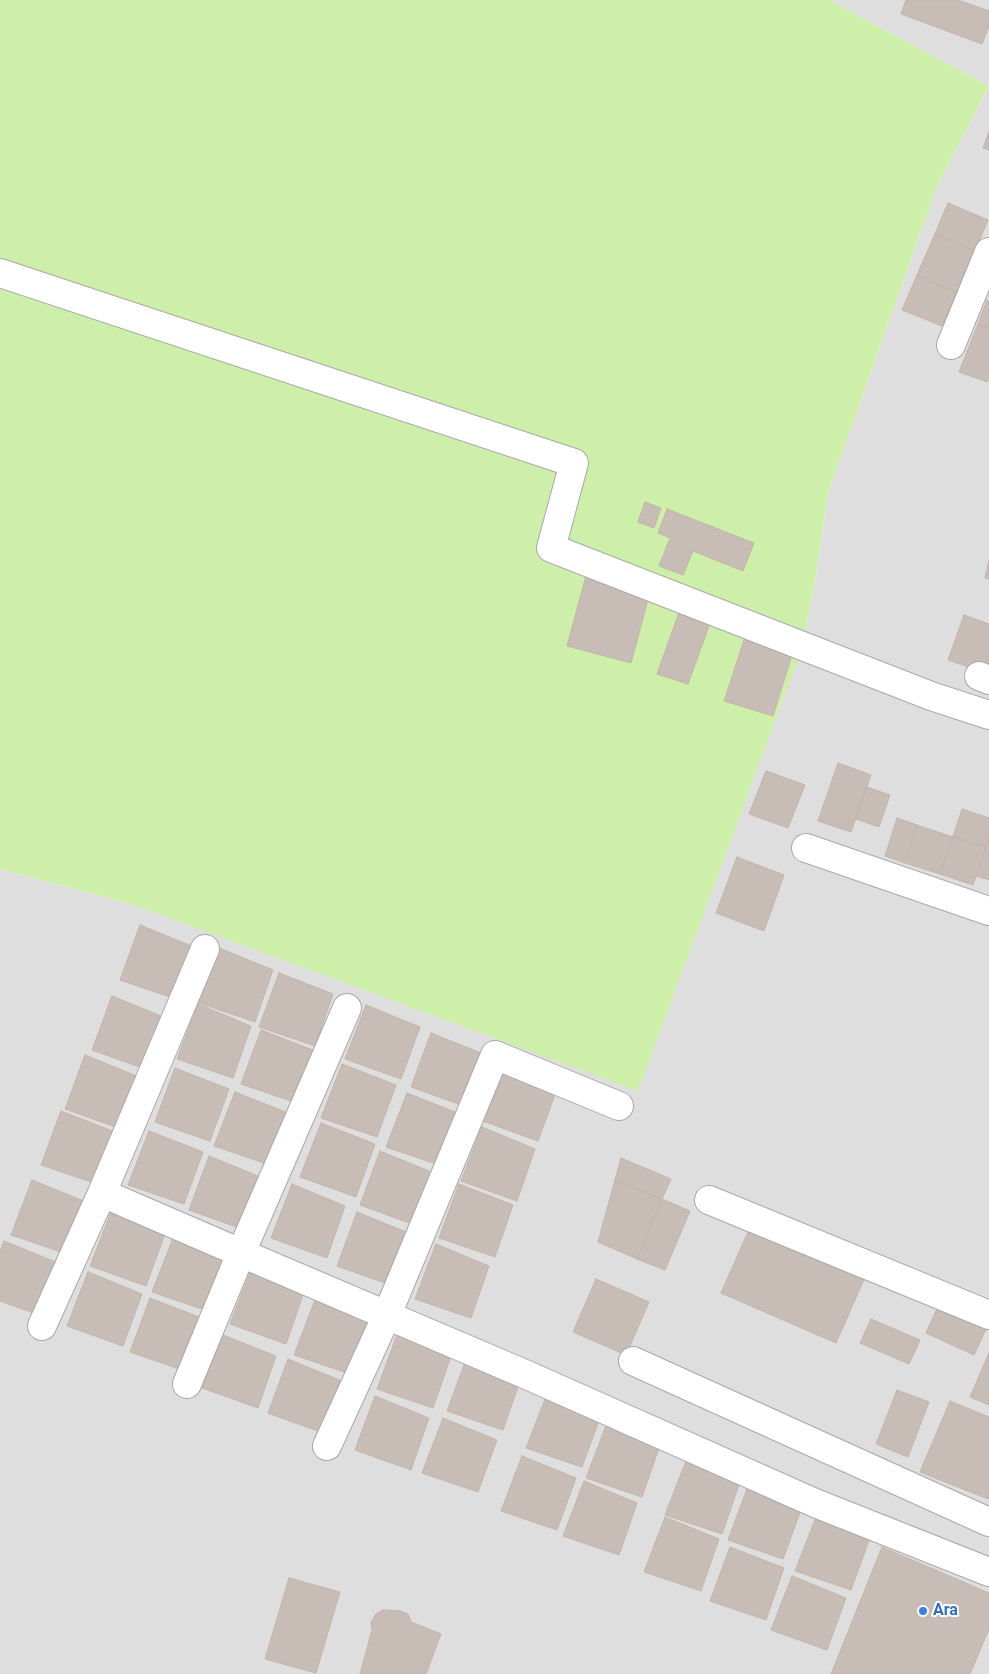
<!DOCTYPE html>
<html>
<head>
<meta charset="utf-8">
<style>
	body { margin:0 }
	canvas { display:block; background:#f2eee7 }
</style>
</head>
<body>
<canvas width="989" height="1674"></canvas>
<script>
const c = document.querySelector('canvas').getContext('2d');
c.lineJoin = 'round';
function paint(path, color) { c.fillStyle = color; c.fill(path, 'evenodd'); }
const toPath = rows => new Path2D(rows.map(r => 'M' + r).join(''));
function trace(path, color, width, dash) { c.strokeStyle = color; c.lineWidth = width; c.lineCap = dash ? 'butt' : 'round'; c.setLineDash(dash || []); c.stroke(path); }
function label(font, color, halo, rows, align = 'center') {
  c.font = font + ' Roboto,sans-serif'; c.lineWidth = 4; c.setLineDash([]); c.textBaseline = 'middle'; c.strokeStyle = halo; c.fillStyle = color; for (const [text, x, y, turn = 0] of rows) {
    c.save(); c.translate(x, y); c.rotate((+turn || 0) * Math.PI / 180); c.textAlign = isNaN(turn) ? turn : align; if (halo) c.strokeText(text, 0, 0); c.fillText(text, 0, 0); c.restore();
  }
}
paint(toPath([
	[829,0,989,0,989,86],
	[989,87,989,1674,0,1674,0,869,137,906,803,646,815,581,828,493,937,186]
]), '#dfdede');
paint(toPath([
	[0,0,829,0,989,86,937,186,828,493,815,581,803,646,638,1091,137,906,0,869]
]), '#ceefaa');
const building = toPath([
	[906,0,958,0,989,11,989,26,982,44,901,14,906,0],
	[989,132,989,150,983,148,989,132],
	[948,203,988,220,975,251,935,234,948,203],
	[935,234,975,251,956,293,917,275,935,234],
	[917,275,956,293,942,326,902,310,917,275],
	[987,300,989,301,989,328,978,324,987,300],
	[978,324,989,328,989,378,987,382,959,372,978,324],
	[645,502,661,508,654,528,638,522,645,502],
	[667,509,754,543,743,571,693,551,683,575,659,566,670,538,658,533,667,509],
	[989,560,989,579,985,578,989,560],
	[586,576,650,592,631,663,567,646,586,576],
	[682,604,713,615,688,684,657,674,682,604],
	[964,615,989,624,989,674,948,660,964,615],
	[745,637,793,652,773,716,724,701,745,637],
	[838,763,871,775,851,832,818,821,838,763],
	[766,771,805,785,788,828,749,814,766,771],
	[867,787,890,795,879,827,856,819,867,787],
	[962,809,989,818,989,837,986,847,953,837,962,809],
	[897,818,917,825,905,863,885,856,897,818],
	[917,825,953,837,940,874,905,863,917,825],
	[953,837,986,847,973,885,940,874,953,837],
	[989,837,989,880,976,876,989,837],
	[737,857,784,875,764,931,716,913,737,857],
	[140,925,194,947,176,999,120,980,140,925],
	[219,948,273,970,255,1022,199,1003,219,948],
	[279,973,333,994,315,1046,259,1027,279,973],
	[112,996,166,1018,148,1070,92,1050,112,996],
	[198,1004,251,1026,233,1078,177,1059,198,1004],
	[366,1005,420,1027,401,1079,345,1059,366,1005],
	[261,1030,315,1051,297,1103,241,1084,261,1030],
	[431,1033,486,1055,467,1107,411,1087,431,1033],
	[85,1055,139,1077,121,1129,65,1109,85,1055],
	[342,1064,396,1085,377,1137,321,1118,342,1064],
	[175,1068,229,1089,210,1141,155,1122,175,1068],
	[503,1068,557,1089,538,1141,483,1121,503,1068],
	[235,1092,288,1113,270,1165,214,1146,235,1092],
	[407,1093,460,1114,442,1166,386,1147,407,1093],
	[61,1111,115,1132,97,1184,41,1165,61,1111],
	[321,1123,375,1144,356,1197,300,1177,321,1123],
	[482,1127,535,1149,517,1201,461,1181,482,1127],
	[149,1131,203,1152,184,1204,128,1185,149,1131],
	[380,1151,434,1173,415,1225,360,1205,380,1151],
	[209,1156,263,1178,245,1230,189,1210,209,1156],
	[621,1158,671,1179,662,1199,615,1180,621,1158],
	[32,1180,86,1202,67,1254,11,1235,32,1180],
	[615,1180,662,1199,637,1259,598,1242,615,1180],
	[292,1184,345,1206,327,1258,271,1238,292,1184],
	[459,1184,513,1205,495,1257,439,1238,459,1184],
	[662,1199,690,1211,665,1270,637,1259,662,1199],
	[111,1212,165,1234,146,1286,90,1266,111,1212],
	[357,1212,411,1234,393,1286,337,1266,357,1212],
	[751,1225,866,1275,836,1343,721,1293,751,1225],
	[173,1238,227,1259,208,1311,152,1292,173,1238],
	[4,1241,58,1263,39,1315,0,1301,0,1252,4,1241],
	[436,1244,489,1266,471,1318,415,1299,436,1244],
	[251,1270,304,1292,286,1344,230,1324,251,1270],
	[88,1272,142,1294,123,1346,67,1326,88,1272],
	[596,1279,649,1302,626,1355,573,1332,596,1279],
	[150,1298,204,1319,185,1371,130,1352,150,1298],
	[315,1300,368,1322,350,1374,294,1355,315,1300],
	[939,1304,988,1325,974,1355,926,1333,939,1304],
	[871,1319,920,1340,909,1364,860,1343,871,1319],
	[223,1335,276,1356,258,1408,202,1388,223,1335],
	[397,1335,451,1356,433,1408,377,1389,397,1335],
	[989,1353,989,1405,970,1397,989,1353],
	[467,1357,521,1378,503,1430,447,1411,467,1357],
	[288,1359,342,1381,323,1433,268,1413,288,1359],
	[897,1390,929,1402,908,1457,876,1444,897,1390],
	[547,1394,601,1415,582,1467,526,1448,547,1394],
	[375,1396,429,1418,411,1470,355,1450,375,1396],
	[950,1401,989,1417,989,1496,988,1499,920,1472,950,1401],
	[443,1418,497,1440,478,1492,422,1473,443,1418],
	[607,1423,660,1445,642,1497,586,1478,607,1423],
	[522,1456,576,1478,557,1530,501,1511,522,1456],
	[686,1461,740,1482,722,1534,665,1515,686,1461],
	[584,1481,637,1503,619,1555,563,1536,584,1481],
	[748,1486,802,1507,783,1559,728,1540,748,1486],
	[665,1517,719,1539,701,1591,644,1572,665,1517],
	[816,1517,870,1538,851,1590,795,1571,816,1517],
	[730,1547,784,1568,766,1620,710,1601,730,1547],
	[882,1547,989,1593,989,1629,970,1674,831,1674,882,1547],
	[792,1576,846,1598,827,1650,771,1630,792,1576],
	[289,1578,340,1592,316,1673,265,1659,289,1578],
	[383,1610,401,1611,408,1614,411,1622,441,1634,426,1674,360,1674,372,1630,371,1622,376,1614,383,1610]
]);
paint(building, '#c7bdb6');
trace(building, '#c5b4a8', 1);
const minor = toPath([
	[0,273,574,463,551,548,931,696,989,715],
	[951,345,989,252],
	[979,676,989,680],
	[806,848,989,911],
	[102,1193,241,1253,527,1375,815,1503,989,1572],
	[709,1200,989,1315],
	[42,1326,102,1193,205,949],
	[633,1361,989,1522],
	[187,1384,241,1253,347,1008],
	[327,1446,387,1315,495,1055,619,1106]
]);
trace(minor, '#a8a8a8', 30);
trace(minor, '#fff', 28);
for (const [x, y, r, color] of [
	[923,1611,5,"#3f7fe0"]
]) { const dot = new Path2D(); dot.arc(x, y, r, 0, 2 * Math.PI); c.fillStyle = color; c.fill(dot); trace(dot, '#fff', 2); }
label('bold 16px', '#366cbe', '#fff', [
	["Ara",933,1611]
], 'left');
</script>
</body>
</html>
